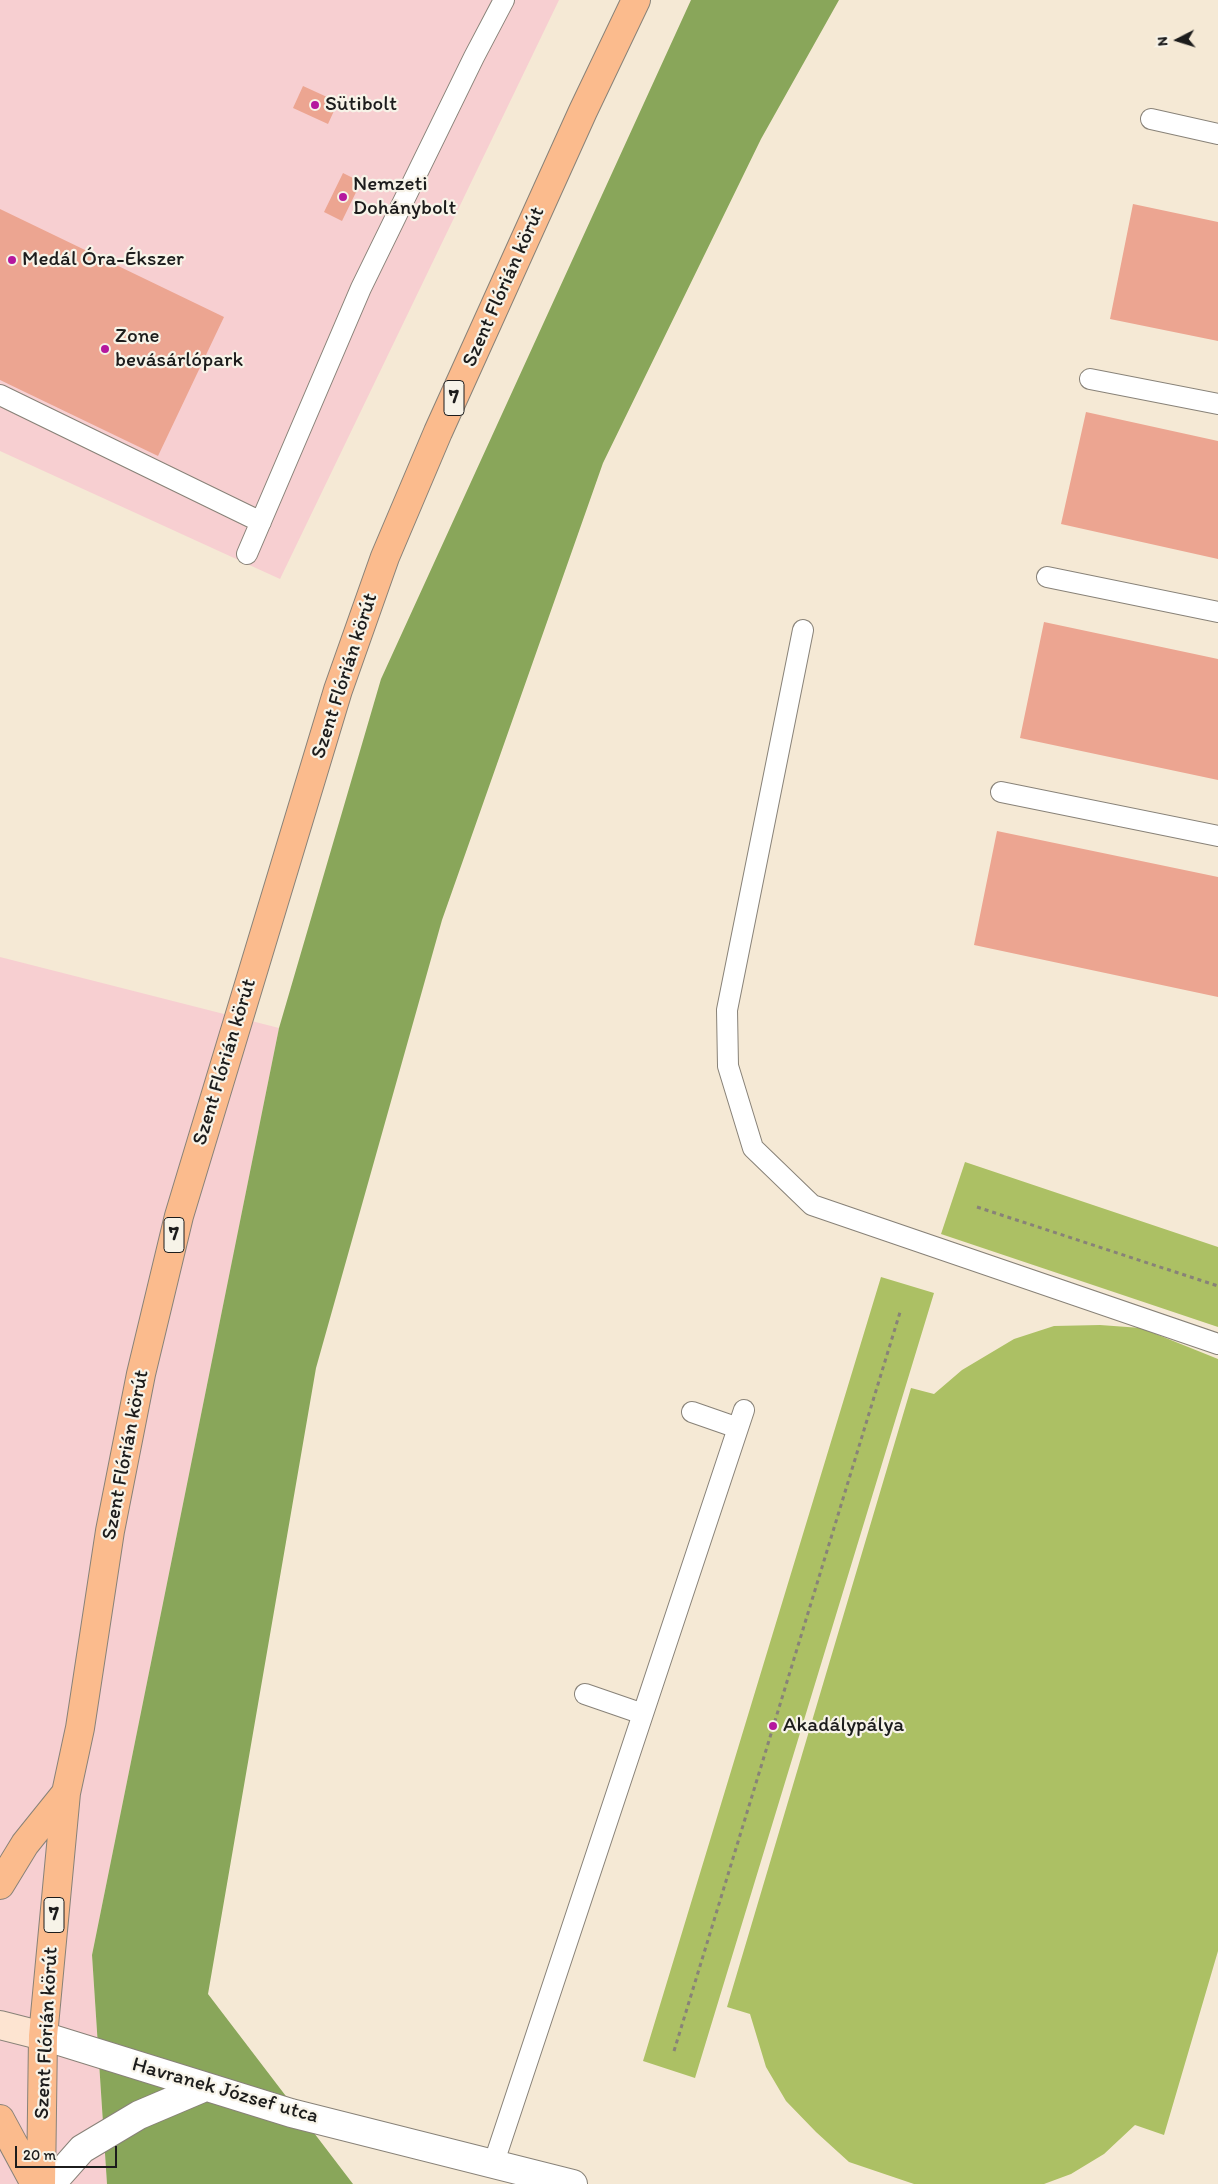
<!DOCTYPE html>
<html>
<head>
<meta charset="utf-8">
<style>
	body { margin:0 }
	#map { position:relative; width:1218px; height:2184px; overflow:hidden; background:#f5e9d5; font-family:Itim,sans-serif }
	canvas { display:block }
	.north { position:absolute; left:1153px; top:15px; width:50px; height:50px; -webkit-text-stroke:4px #f7f3e8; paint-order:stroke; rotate:265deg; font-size:14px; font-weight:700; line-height:20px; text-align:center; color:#1c1c1c }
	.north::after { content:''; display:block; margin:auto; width:18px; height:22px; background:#1c1c1c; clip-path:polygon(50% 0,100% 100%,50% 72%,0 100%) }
	.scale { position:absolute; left:15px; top:2146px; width:102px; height:22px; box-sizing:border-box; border:2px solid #1c1c1c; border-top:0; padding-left:6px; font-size:15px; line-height:18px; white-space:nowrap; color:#1c1c1c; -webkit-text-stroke:4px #f7f3e8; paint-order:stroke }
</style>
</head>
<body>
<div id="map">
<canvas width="1218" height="2184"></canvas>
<div class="north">N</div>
<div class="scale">20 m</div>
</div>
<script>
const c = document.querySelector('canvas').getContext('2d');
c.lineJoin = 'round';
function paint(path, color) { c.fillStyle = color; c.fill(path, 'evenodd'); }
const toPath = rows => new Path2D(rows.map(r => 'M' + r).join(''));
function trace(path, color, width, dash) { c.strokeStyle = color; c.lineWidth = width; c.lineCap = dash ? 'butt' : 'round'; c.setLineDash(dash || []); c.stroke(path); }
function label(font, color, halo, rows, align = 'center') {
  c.font = font + ' Itim,sans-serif'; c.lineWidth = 4.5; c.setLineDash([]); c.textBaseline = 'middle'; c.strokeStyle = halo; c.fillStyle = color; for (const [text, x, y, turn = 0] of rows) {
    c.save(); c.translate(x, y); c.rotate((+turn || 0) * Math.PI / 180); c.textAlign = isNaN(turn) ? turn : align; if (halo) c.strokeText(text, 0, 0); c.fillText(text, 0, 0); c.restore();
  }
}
paint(toPath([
	[0,0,559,0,280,579,0,451],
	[0,957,279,1028,92,1955,107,2184,0,2184]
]), '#f7cfd1');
paint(toPath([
	[965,1162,1218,1247,1218,1327,941,1234],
	[881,1277,934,1293,695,2078,643,2061],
	[1100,1325,1141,1328,1218,1359,1218,1951,1164,2135,1135,2125,1104,2154,1071,2174,1044,2184,914,2184,849,2162,816,2132,786,2101,766,2067,750,2014,727,2007,911,1388,934,1394,962,1370,1014,1339,1054,1326]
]), '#acc064');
paint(toPath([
	[691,0,839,0,761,139,603,463,442,920,316,1368,208,1994,353,2184,107,2184,92,1955,279,1028,381,679]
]), '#89a65a');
paint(toPath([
	[303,86,338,102,328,124,293,108],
	[343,173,361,182,342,221,324,212],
	[1133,204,1218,222,1218,341,1110,319],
	[0,209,224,317,158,456,0,380],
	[1086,412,1218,441,1218,559,1061,524],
	[1044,622,1218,659,1218,780,1020,738],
	[997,831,1218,877,1218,997,974,945]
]), '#eca591');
const lane = toPath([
	[1151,119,1218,134],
	[1090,379,1218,404],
	[0,395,261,522],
	[247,554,361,288,474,57,504,0],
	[1047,577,1218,612],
	[803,630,727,1010,728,1066,753,1148,812,1205,1218,1344],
	[1001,792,1218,836],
	[692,1412,738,1428],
	[585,1694,643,1714],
	[493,2165,744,1410]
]);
const street = toPath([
	[43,2036,291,2113,573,2184],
	[51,2184,82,2149,139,2115,205,2087]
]);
const secondary = toPath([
	[0,2025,43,2036]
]);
const primary = toPath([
	[0,1885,25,1844,66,1793],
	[0,2119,35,2184],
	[41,2184,43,2036,66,1793,80,1728,110,1531,141,1374,179,1216,338,690,385,557,438,432,583,111,636,0]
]);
trace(lane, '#888278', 22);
trace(street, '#888278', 30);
trace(secondary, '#888278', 30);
trace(primary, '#888278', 30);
trace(toPath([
	[977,1207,1218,1286],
	[674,2051,901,1309]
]), '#888278', 3, [4, 4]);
trace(lane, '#fff', 20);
trace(street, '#fff', 28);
trace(secondary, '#fde4d1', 28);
trace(primary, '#fbbb8d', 28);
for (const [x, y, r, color] of [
	[315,105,5,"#b5179e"],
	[343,197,5,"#b5179e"],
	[12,260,5,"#b5179e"],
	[105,349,5,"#b5179e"],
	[773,1726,5,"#b5179e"]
]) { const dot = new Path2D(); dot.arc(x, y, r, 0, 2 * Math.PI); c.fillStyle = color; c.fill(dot); trace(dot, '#f7f3e8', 2); }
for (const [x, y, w] of [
	[454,398,20],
	[174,1235,20],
	[54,1915,20]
]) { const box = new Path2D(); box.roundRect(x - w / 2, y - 17.5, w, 35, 4); c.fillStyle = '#f7f3e8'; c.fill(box); trace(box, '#1c1c1c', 1); }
label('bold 20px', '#1c1c1c', null, [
	["7",454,398],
	["7",174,1235],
	["7",54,1915]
]);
label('21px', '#1c1c1c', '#f7f3e8', [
	["Sütibolt",325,105],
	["Nemzeti",353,185],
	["Dohánybolt",353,209],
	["Medál Óra-Ékszer",22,260],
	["Zone",115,337],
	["bevásárlópark",115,361],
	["Akadálypálya",783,1726]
], 'left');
label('21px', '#1c1c1c', '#f7f3e8', [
	["Szent Flórián körút",504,287,-66],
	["Szent Flórián körút",345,676,-72],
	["Szent Flórián körút",225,1062,-73],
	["Szent Flórián körút",126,1455,-79],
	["Szent Flórián körút",47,2033,-87],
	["Havranek József utca",225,2091,16]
]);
</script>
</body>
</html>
